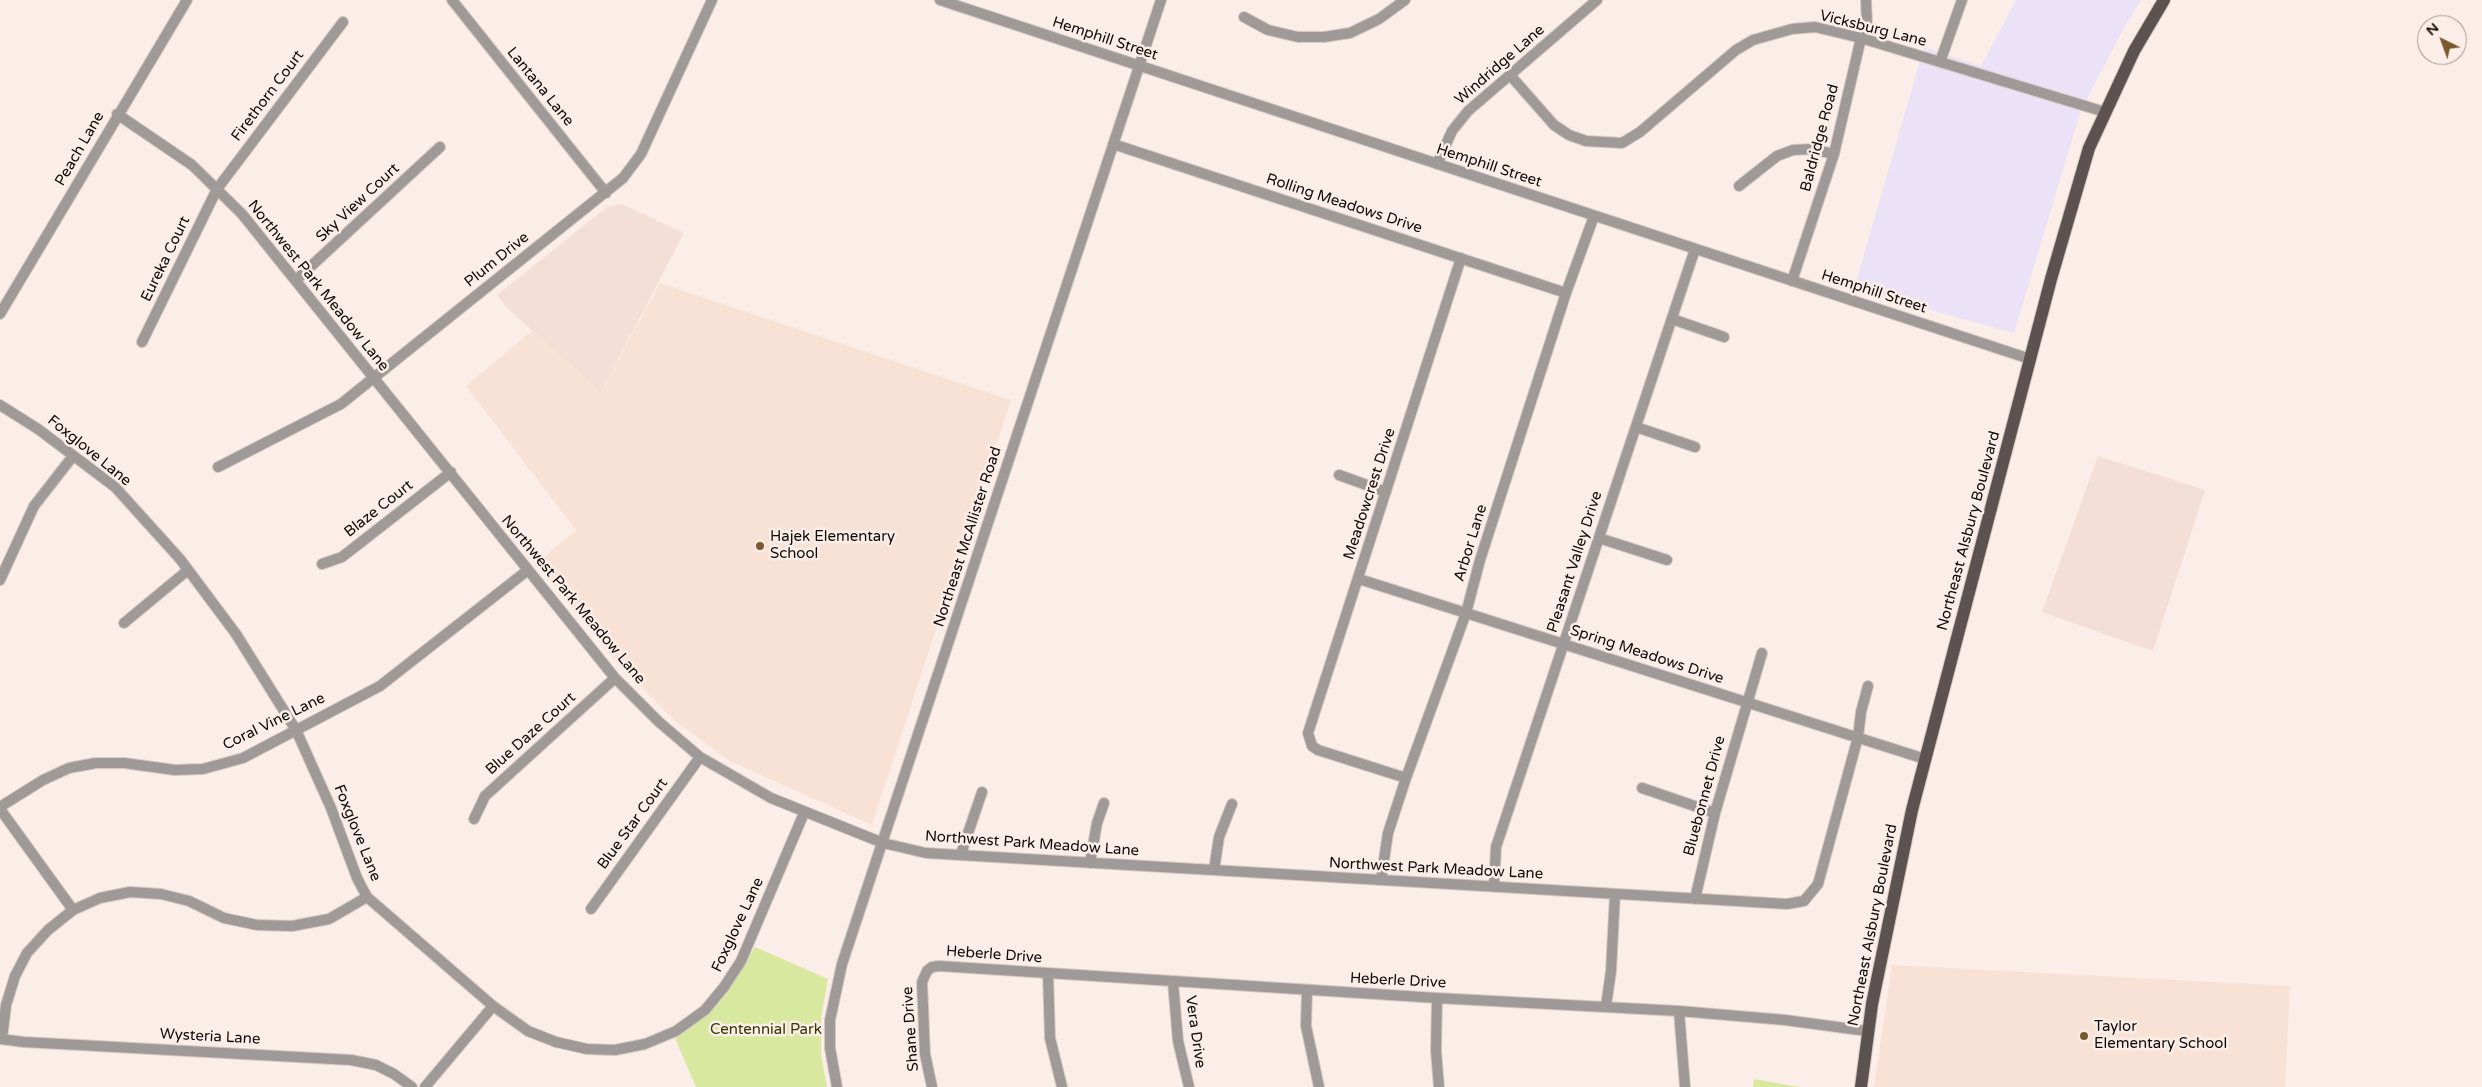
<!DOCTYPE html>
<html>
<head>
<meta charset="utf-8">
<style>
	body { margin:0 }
	#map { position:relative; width:2482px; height:1087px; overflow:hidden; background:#fbede7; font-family:"Varela Round",sans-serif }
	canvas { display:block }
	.north { position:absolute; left:2417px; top:15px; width:50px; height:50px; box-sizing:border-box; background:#fbede7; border:1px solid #9d938e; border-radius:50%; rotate:318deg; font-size:14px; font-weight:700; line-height:20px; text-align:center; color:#0f0b09 }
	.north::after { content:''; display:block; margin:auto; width:18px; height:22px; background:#79582e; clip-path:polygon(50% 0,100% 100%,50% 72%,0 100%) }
</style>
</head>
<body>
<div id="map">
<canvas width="2482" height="1087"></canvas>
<div class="north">N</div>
</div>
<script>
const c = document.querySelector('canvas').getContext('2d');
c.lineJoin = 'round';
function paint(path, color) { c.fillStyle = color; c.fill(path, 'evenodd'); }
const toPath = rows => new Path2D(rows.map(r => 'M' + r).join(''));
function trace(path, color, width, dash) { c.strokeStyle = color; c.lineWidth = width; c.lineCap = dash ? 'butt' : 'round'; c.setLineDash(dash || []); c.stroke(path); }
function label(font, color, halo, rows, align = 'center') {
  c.font = font + ' "Varela Round",sans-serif'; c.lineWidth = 5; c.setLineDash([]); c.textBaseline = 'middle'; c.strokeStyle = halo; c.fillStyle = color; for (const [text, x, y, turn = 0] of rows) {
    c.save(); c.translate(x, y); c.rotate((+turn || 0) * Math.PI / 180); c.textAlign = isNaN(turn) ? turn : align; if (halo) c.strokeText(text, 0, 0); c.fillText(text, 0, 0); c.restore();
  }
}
paint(toPath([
	[2016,0,2141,0,2121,33,2080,113,2014,333,1854,289,1924,47,1981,66]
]), '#ebe2f7');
paint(toPath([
	[622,204,684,233,601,392,507,308,497,295,607,207],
	[2098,456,2205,490,2153,651,2042,612]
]), '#f3dfd5');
paint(toPath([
	[660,283,1011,400,872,825,730,761,675,721,611,656,537,563,576,530,466,386,533,330,601,392],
	[1892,965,2290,986,2285,1087,1874,1087]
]), '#f8e2d5');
paint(toPath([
	[755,947,828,979,821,1018,821,1055,827,1087,696,1087,675,1038,707,1015,726,994],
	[1754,1079,1799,1087,1753,1087]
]), '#d9e89f');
const minor = toPath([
	[452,0,606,193],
	[940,0,2030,359],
	[1244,17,1268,30,1298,37,1324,37,1350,33,1379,19,1405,0],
	[1940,62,1962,0],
	[1510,75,1554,125,1569,135,1586,141,1622,143,1640,132,1736,50,1753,40,1792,29,1815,27,1861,38,2105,112],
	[117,114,192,165,242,214,615,678,659,722,700,757,771,798,883,843,926,853,1787,904,1804,901,1818,884,1858,737,1861,712,1868,686],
	[1113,144,1566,293],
	[1437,164,1452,131,1468,111,1597,0],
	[1739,186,1777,156,1793,150,1811,149,1834,154],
	[296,280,440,147],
	[1792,281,1834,154,1861,38,1867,24,1866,0],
	[0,314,187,0],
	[1672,319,1724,337],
	[142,342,217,189,343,22],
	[0,405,38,429,115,487,180,559,236,634,296,730,331,808,357,878,367,897,493,1006,528,1031,556,1042,587,1049,615,1050,645,1044,676,1031,705,1010,724,987,741,961,804,813],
	[1636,427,1695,447],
	[218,467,341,404,623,178,641,154,712,0],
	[1339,475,1386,492],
	[1599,538,1667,560],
	[322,564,342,557,451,472],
	[1359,579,1925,759],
	[0,580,34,506,73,456],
	[124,623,188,570],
	[1406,778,1318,750,1312,746,1308,733,1461,258],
	[1642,788,1715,813],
	[0,807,43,780,69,768,96,763,124,763,175,770,203,769,243,758,380,686,528,570],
	[0,809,73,910],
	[474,819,485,796,615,678],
	[961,854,982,792],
	[1090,863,1097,823,1104,803],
	[1214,870,1219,837,1232,804],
	[1381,880,1388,833,1406,778,1466,613,1480,560,1566,293,1594,216],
	[1494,887,1496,847,1695,249],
	[1695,899,1715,813,1762,653],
	[591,909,700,757],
	[1048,974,1050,1038,1062,1087],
	[1173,982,1178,1041,1189,1087],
	[1307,990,1306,1026,1319,1087],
	[1437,998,1436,1051,1439,1087],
	[1606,1006,1611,971,1615,894],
	[1679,1011,1685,1087],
	[0,1039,24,1042,351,1060,376,1065,394,1074,412,1087],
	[2,1039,6,1005,15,976,27,953,48,930,73,910,100,898,130,892,161,894,189,901,224,918,257,925,292,926,329,919,367,897],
	[425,1087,493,1006],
	[837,1087,830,1048,830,1020,842,964,1161,0],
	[932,1087,925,1054,922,982,927,971,932,967,939,966,1437,998,1679,1011,1785,1020,1867,1031]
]);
const major = toPath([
	[1861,1087,1872,1004,1912,810,2051,279,2089,148,2134,51,2164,0]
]);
trace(minor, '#d5c9c3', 12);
trace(major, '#d5c9c3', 14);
trace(minor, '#9f9997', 10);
trace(major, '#5c524f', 12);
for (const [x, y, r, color] of [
	[760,546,5,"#79582e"],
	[2084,1036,5,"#79582e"]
]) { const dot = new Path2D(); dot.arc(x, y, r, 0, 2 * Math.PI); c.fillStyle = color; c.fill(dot); trace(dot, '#fbede7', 2); }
label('15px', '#0f0b09', '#fbede7', [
	["Vicksburg Lane",1873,29,14],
	["Hemphill Street",1105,39,18],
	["Windridge Lane",1500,65,-41],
	["Lantana Lane",540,87,51],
	["Firethorn Court",268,96,-53],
	["Baldridge Road",1820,138,-75],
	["Peach Lane",80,149,-60],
	["Hemphill Street",1489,166,18],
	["Sky View Court",358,203,-43],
	["Rolling Meadows Drive",1344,204,18],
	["Eureka Court",166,259,-64],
	["Plum Drive",497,260,-39],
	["Northwest Park Meadow Lane",318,286,51],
	["Hemphill Street",1874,292,18],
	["Foxglove Lane",89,451,39],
	["Meadowcrest Drive",1370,494,-72],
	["Blaze Court",379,509,-38],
	["Northeast Alsbury Boulevard",1969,531,-75],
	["Northeast McAllister Road",968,537,-72],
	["Arbor Lane",1471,543,-73],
	["Pleasant Valley Drive",1575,562,-72],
	["Northwest Park Meadow Lane",573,600,50],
	["Spring Meadows Drive",1647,655,18],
	["Coral Vine Lane",274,722,-26],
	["Blue Daze Court",531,734,-42],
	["Bluebonnet Drive",1705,796,-75],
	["Blue Star Court",633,824,-54],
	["Foxglove Lane",357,833,68],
	["Northwest Park Meadow Lane",1032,844,4],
	["Northwest Park Meadow Lane",1436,869,3],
	["Foxglove Lane",738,925,-65],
	["Northeast Alsbury Boulevard",1873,925,-79],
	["Heberle Drive",994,955,4],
	["Heberle Drive",1398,981,3],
	["Shane Drive",911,1029,-94],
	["Vera Drive",1195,1032,82],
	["Wysteria Lane",210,1037,3]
]);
label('15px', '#0f0b09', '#fbede7', [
	["Hajek Elementary",770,537],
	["School",770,554],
	["Taylor",2094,1027],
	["Elementary School",2094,1044]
], 'left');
label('15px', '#313800', '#fbede7', [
	["Centennial Park",766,1030]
]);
</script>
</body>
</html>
